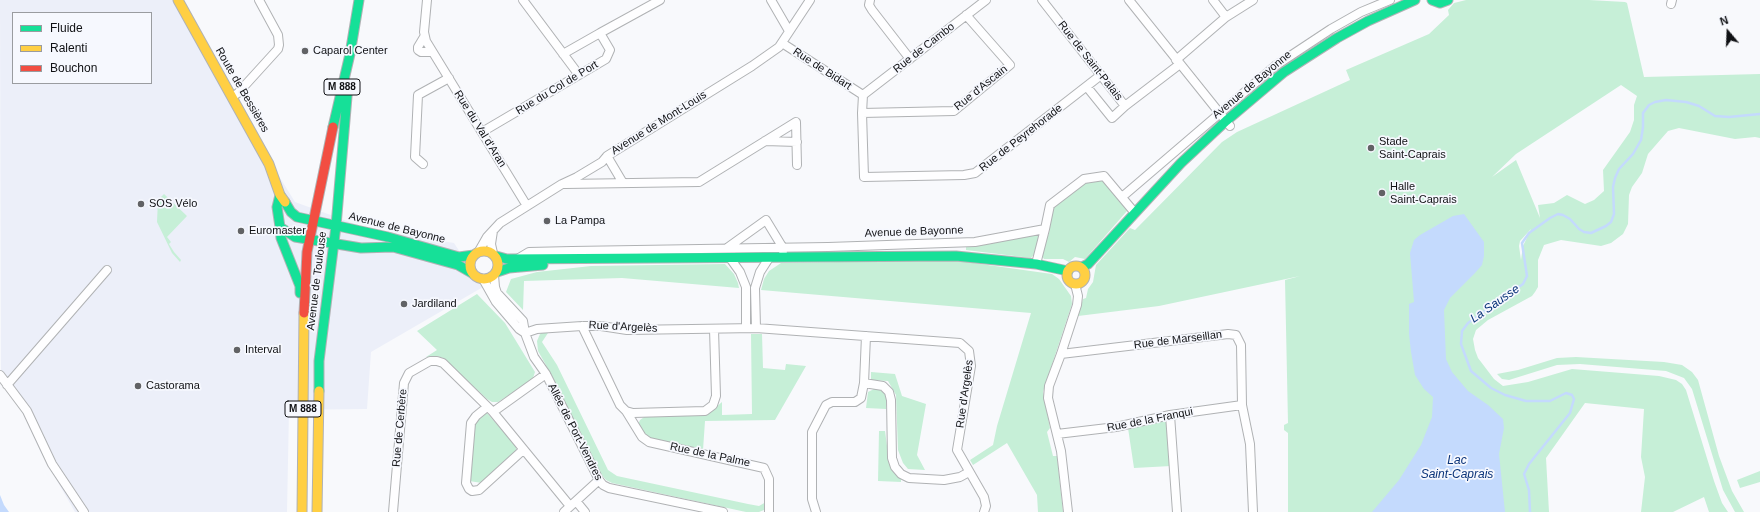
<!DOCTYPE html>
<html>
<head>
<meta charset="utf-8">
<style>
	body { margin:0 }
	#map { position:relative; width:1760px; height:512px; overflow:hidden; background:#f8f9fc; font-family:Arial,sans-serif }
	canvas { display:block }
	.legend { position:absolute; left:12px; top:12px; width:140px; height:72px; box-sizing:border-box; background:#f6f8fe; border:1px solid #9a9ca0; margin:0; padding:5px 7px; list-style:none; font-size:12px; color:#101114 }
	.legend li { display:flex; align-items:center; gap:8px; height:20px }
	.legend b { width:20px; border:1px solid #9a9ca0 }
	.north { position:absolute; left:1708px; top:12px; width:40px; height:40px; -webkit-text-stroke:3px #f6f8fe; paint-order:stroke; rotate:341deg; font-size:11px; font-weight:700; line-height:16px; text-align:center; color:#101114 }
	.north::after { content:''; display:block; margin:auto; width:14px; height:18px; background:#101114; clip-path:polygon(50% 0,100% 100%,50% 72%,0 100%) }
</style>
</head>
<body>
<div id="map">
<canvas width="1760" height="512"></canvas>
<ul class="legend">
<li><b style="height:5px;background:#16e098"></b>Fluide</li>
<li><b style="height:5px;background:#ffcf43"></b>Ralenti</li>
<li><b style="height:5px;background:#f24e42"></b>Bouchon</li>
</ul>
<div class="north">N</div>
</div>
<script>
const c = document.querySelector('canvas').getContext('2d');
c.lineJoin = 'round';
function paint(path, color) { c.fillStyle = color; c.fill(path, 'evenodd'); }
const toPath = rows => new Path2D(rows.map(r => 'M' + r).join(''));
function trace(path, color, width, dash) { c.strokeStyle = color; c.lineWidth = width; c.lineCap = dash ? 'butt' : 'round'; c.setLineDash(dash || []); c.stroke(path); }
function label(font, color, halo, rows, align = 'center') {
  c.font = font + ' Arial,sans-serif'; c.lineWidth = 3.5; c.setLineDash([]); c.textBaseline = 'middle'; c.strokeStyle = halo; c.fillStyle = color; for (const [text, x, y, turn = 0] of rows) {
    c.save(); c.translate(x, y); c.rotate((+turn || 0) * Math.PI / 180); c.textAlign = isNaN(turn) ? turn : align; if (halo) c.strokeText(text, 0, 0); c.fillText(text, 0, 0); c.restore();
  }
}
paint(toPath([
	[0,0,176,0,218,77,295,202,369,229,454,243,483,287,371,352,367,409,289,410,287,512,75,512,41,453,24,415,1,382],
	[13,13,151,13,151,83,13,83]
]), '#eceff9');
paint(toPath([
	[1466,0,1589,0,1625,2,1627,3,1644,77,1760,74,1760,138,1755,137,1735,139,1679,128,1668,131,1648,154,1642,173,1632,187,1629,195,1628,224,1623,234,1611,243,1601,246,1561,240,1544,245,1538,260,1538,287,1535,292,1532,296,1488,320,1476,330,1473,339,1475,350,1478,358,1494,379,1503,386,1528,382,1572,369,1659,376,1676,380,1682,384,1686,390,1714,481,1722,503,1728,512,1709,512,1704,497,1673,512,1641,512,1645,477,1641,457,1644,409,1585,403,1546,458,1549,512,1288,512,1288,433,1284,430,1284,425,1288,423,1285,280,1300,276,1159,306,1078,316,1083,299,1086,298,1088,289,1093,282,1096,265,1130,228,1135,230,1222,142,1237,132,1350,80,1346,70,1429,34,1449,15,1448,10,1454,3],
	[1621,85,1637,96,1634,105,1634,120,1630,132,1603,170,1604,191,1594,200,1585,204,1567,195,1554,203,1538,205,1540,218,1516,160,1492,177,1516,154],
	[1531,229,1523,246,1521,260,1519,246,1520,241],
	[1104,180,1125,205,1127,211,1085,259,1075,257,1069,262,1063,259,1044,259,1041,255,1049,233,1053,205,1085,182],
	[164,194,187,216,167,237,171,242,169,244,174,252,181,260,180,262,172,253,157,222,158,200],
	[1039,234,1037,251,1031,258,966,250,966,245],
	[952,260,1052,274,1059,279,1071,296,1072,304,1043,392,1050,428,1047,432,1053,456,1057,456,1063,512,1038,512,1037,495,1007,443,973,465,970,460,993,445,997,426,1031,313,761,290,764,279,769,271,781,263],
	[725,264,734,274,738,283,739,288,622,278,524,281,523,310,506,292,511,279,537,272,591,266],
	[477,294,505,323,535,372,533,378,529,382,498,402,492,402,487,399,443,358,437,356,426,357,437,350,417,331],
	[544,331,548,333,542,342,557,365,608,470,617,476,748,504,759,506,766,502,764,510,759,512,746,512,612,483,606,480,600,473,547,367,538,351,537,341,540,334],
	[751,334,762,334,763,368,785,370,786,364,806,366,775,420,705,421,703,450,645,437,638,425,640,420,647,415,707,415,722,402,722,415,752,414],
	[1576,357,1664,362,1682,365,1692,372,1698,380,1719,456,1732,491,1744,512,1735,512,1723,490,1692,389,1684,378,1666,371,1580,364,1557,365,1509,380,1502,379,1497,374,1518,370,1557,358],
	[871,372,895,374,902,396,926,404,917,455,925,470,908,469,903,463,898,450,896,395,888,381,871,380],
	[876,388,879,388,887,395,886,409,866,408,868,392],
	[484,413,487,413,516,446,516,454,482,483,469,481,474,423],
	[1164,419,1168,420,1171,466,1134,468,1128,428],
	[879,431,885,431,888,453,901,478,901,482,878,481],
	[1760,471,1760,482,1740,488,1737,480]
]), '#c6efd7');
paint(toPath([
	[1464,214,1484,242,1484,256,1482,265,1475,273,1450,298,1444,310,1446,359,1452,372,1468,391,1488,405,1503,419,1504,428,1499,454,1505,512,1372,512,1399,480,1421,445,1432,417,1433,397,1424,389,1415,375,1411,352,1409,334,1409,304,1414,302,1410,253,1414,240,1420,235,1453,216],
	[0,495,4,505,9,512,0,512]
]), '#c4dafd');
trace(toPath([
	[1530,512,1529,490,1524,474,1529,464,1570,413,1574,399,1572,395,1566,393,1550,401,1526,401,1505,395,1491,388,1471,371,1461,344,1462,331,1468,323,1523,284,1527,276,1522,243,1529,233,1550,218,1558,214,1563,215,1570,219,1579,229,1584,232,1591,233,1606,226,1611,222,1614,214,1613,187,1615,178,1619,169,1633,154,1641,140,1643,127,1643,113,1649,105,1655,102,1666,100,1686,102,1699,106,1715,116,1729,117,1760,114]
]), '#c4dafd', 2.5);
const street = toPath([
	[427,0,424,32,426,41,527,206],
	[523,0,579,75],
	[771,0,789,31],
	[870,0,869,5,872,10,910,59],
	[1042,0,1125,106,1180,64],
	[1129,0,1230,126],
	[1213,0,1226,17],
	[1671,4,1672,0],
	[424,37,418,47,418,50,421,52,432,52],
	[782,43,863,95],
	[563,54,600,33],
	[1176,60,1226,17,1253,0],
	[1087,87,1112,118,1125,106],
	[863,95,862,113,864,177,964,175,975,173,1101,75],
	[863,95,986,0],
	[232,97,238,93,278,49,279,45,278,35,259,0],
	[862,113,954,111,1010,65,966,15],
	[482,132,606,59,610,50,600,33,660,0],
	[765,141,797,142],
	[607,156,623,183],
	[423,164,415,157,418,95,449,78],
	[565,184,699,182,796,122,797,165],
	[1122,197,1275,66,1331,29,1361,12,1390,0],
	[493,231,491,244,493,253],
	[727,248,766,220,783,248,783,251],
	[479,251,487,237,500,223,562,184,577,177,602,162,607,156,752,66,779,47,810,0],
	[519,258,529,252,572,251,828,247,975,242,1045,229,1050,205,1084,179,1104,176,1135,213],
	[730,258,740,272,746,287,746,328],
	[1036,264,1045,229],
	[494,275,495,287,497,293,523,321,525,333,534,357,546,374,599,480,603,485,609,488,723,512],
	[483,279,496,302,519,329,525,333],
	[582,326,620,405,626,411,633,413,705,411,713,405,716,396,714,329],
	[756,328,755,288,760,272,769,258],
	[525,333,537,329,582,326,601,326,627,330,756,328,960,343,969,351,971,366,957,450,984,497,986,506,984,512],
	[1061,354,1228,334,1236,335,1241,345,1242,405,1250,444,1253,512],
	[0,375,27,411,52,464,84,512],
	[864,383,883,386,889,392,891,400,892,458,895,467,901,474,909,478,944,480,960,477,969,472],
	[7,385,107,270],
	[487,407,476,416,471,423,466,483,469,489,472,491,479,490,523,450],
	[626,411,642,437,649,442,764,468,769,479,769,512],
	[493,412,570,506],
	[1170,415,1177,512],
	[1057,434,1116,427,1170,415,1242,405],
	[576,501,585,512],
	[393,512,404,383,409,373,430,361,437,361,443,363,493,412,546,374],
	[564,512,599,480],
	[816,512,812,499,812,432,826,405,832,402,855,402,861,398,864,383,866,336],
	[1068,512,1061,451,1048,398,1049,386,1061,354,1077,305,1078,296,1075,284]
]);
const fast = toPath([
	[1432,0,1440,3,1448,0],
	[333,127,350,54,359,0],
	[280,195,277,207,280,227,295,237,361,248,393,247,458,265,472,273],
	[285,202,291,212,297,217,388,237,459,257,474,255],
	[280,227,281,238,300,286,300,293],
	[496,256,507,259,956,256,1036,264,1068,271],
	[1082,267,1088,264,1181,163,1226,121,1284,72,1337,38,1368,21,1415,0],
	[497,272,509,268,543,265],
	[319,391,319,361,336,226,348,85]
]);
const slow = toPath([
	[178,0,269,164,280,195,285,202],
	'470 265a14 14 0 1 1 28 0a14 14 0 1 1-28 0Z',
	'1067 275a9 9 0 1 1 18 0a9 9 0 1 1-18 0Z',
	[302,512,304,313],
	[317,512,319,391]
]);
const jam = toPath([
	[304,313,307,252,333,127]
]);
trace(street, '#b0b2b4', 10);
trace(fast, '#b0b2b4', 11);
trace(slow, '#b0b2b4', 11);
trace(jam, '#b0b2b4', 11);
trace(street, '#fefeff', 8);
trace(fast, '#16e098', 9);
trace(slow, '#ffcf43', 9);
trace(jam, '#f24e42', 9);
for (const [x, y, r, color] of [
	[305,51,4,"#616265"],
	[1371,148,4,"#616265"],
	[1382,193,4,"#616265"],
	[141,204,4,"#616265"],
	[547,221,4,"#616265"],
	[241,231,4,"#616265"],
	[404,304,4,"#616265"],
	[237,350,4,"#616265"],
	[138,386,4,"#616265"]
]) { const dot = new Path2D(); dot.arc(x, y, r, 0, 2 * Math.PI); c.fillStyle = color; c.fill(dot); trace(dot, '#f6f8fe', 1.5); }
for (const [x, y, w] of [
	[342,87,36],
	[303,409,36]
]) { const box = new Path2D(); box.roundRect(x - w / 2, y - 8, w, 16, 3); c.fillStyle = '#f6f8fe'; c.fill(box); trace(box, '#101114', 1); }
label('bold 10px', '#101114', null, [
	["M 888",342,87],
	["M 888",303,409]
]);
label('11px', '#101114', '#f6f8fe', [
	["Rue de Cambo",924,48,-38],
	["Rue de Saint-Palais",1090,61,52],
	["Rue de Bidart",822,69,33],
	["Avenue de Bayonne",1252,85,-40],
	["Rue du Col de Port",557,88,-31],
	["Rue d'Ascain",981,88,-39],
	["Route de Bessières",242,90,60],
	["Avenue de Mont-Louis",659,123,-32],
	["Rue du Val d'Aran",480,129,58],
	["Rue de Peyrehorade",1021,138,-38],
	["Avenue de Bayonne",397,228,14],
	["Avenue de Bayonne",914,232,-2],
	["Avenue de Toulouse",317,281,-83],
	["Rue d'Argelès",623,327,3],
	["Rue de Marseillan",1178,340,-7],
	["Rue d'Argelès",965,394,-82],
	["Rue de la Franqui",1150,420,-11],
	["Rue de Cerbère",400,428,-85],
	["Allée de Port-Vendres",575,432,63],
	["Rue de la Palme",710,455,12]
]);
label('11px', '#101114', '#f6f8fe', [
	["Caparol Center",313,51],
	["Stade",1379,142],
	["Saint-Caprais",1379,155],
	["Halle",1390,187],
	["Saint-Caprais",1390,200],
	["SOS Vélo",149,204],
	["La Pampa",555,221],
	["Euromaster",249,231],
	["Jardiland",412,304],
	["Interval",245,350],
	["Castorama",146,386]
], 'left');
label('italic 12px', '#0a3379', '#f6f8fe', [
	["La Sausse",1495,304,-35],
	["Lac",1457,461],
	["Saint-Caprais",1457,475]
]);
</script>
</body>
</html>
